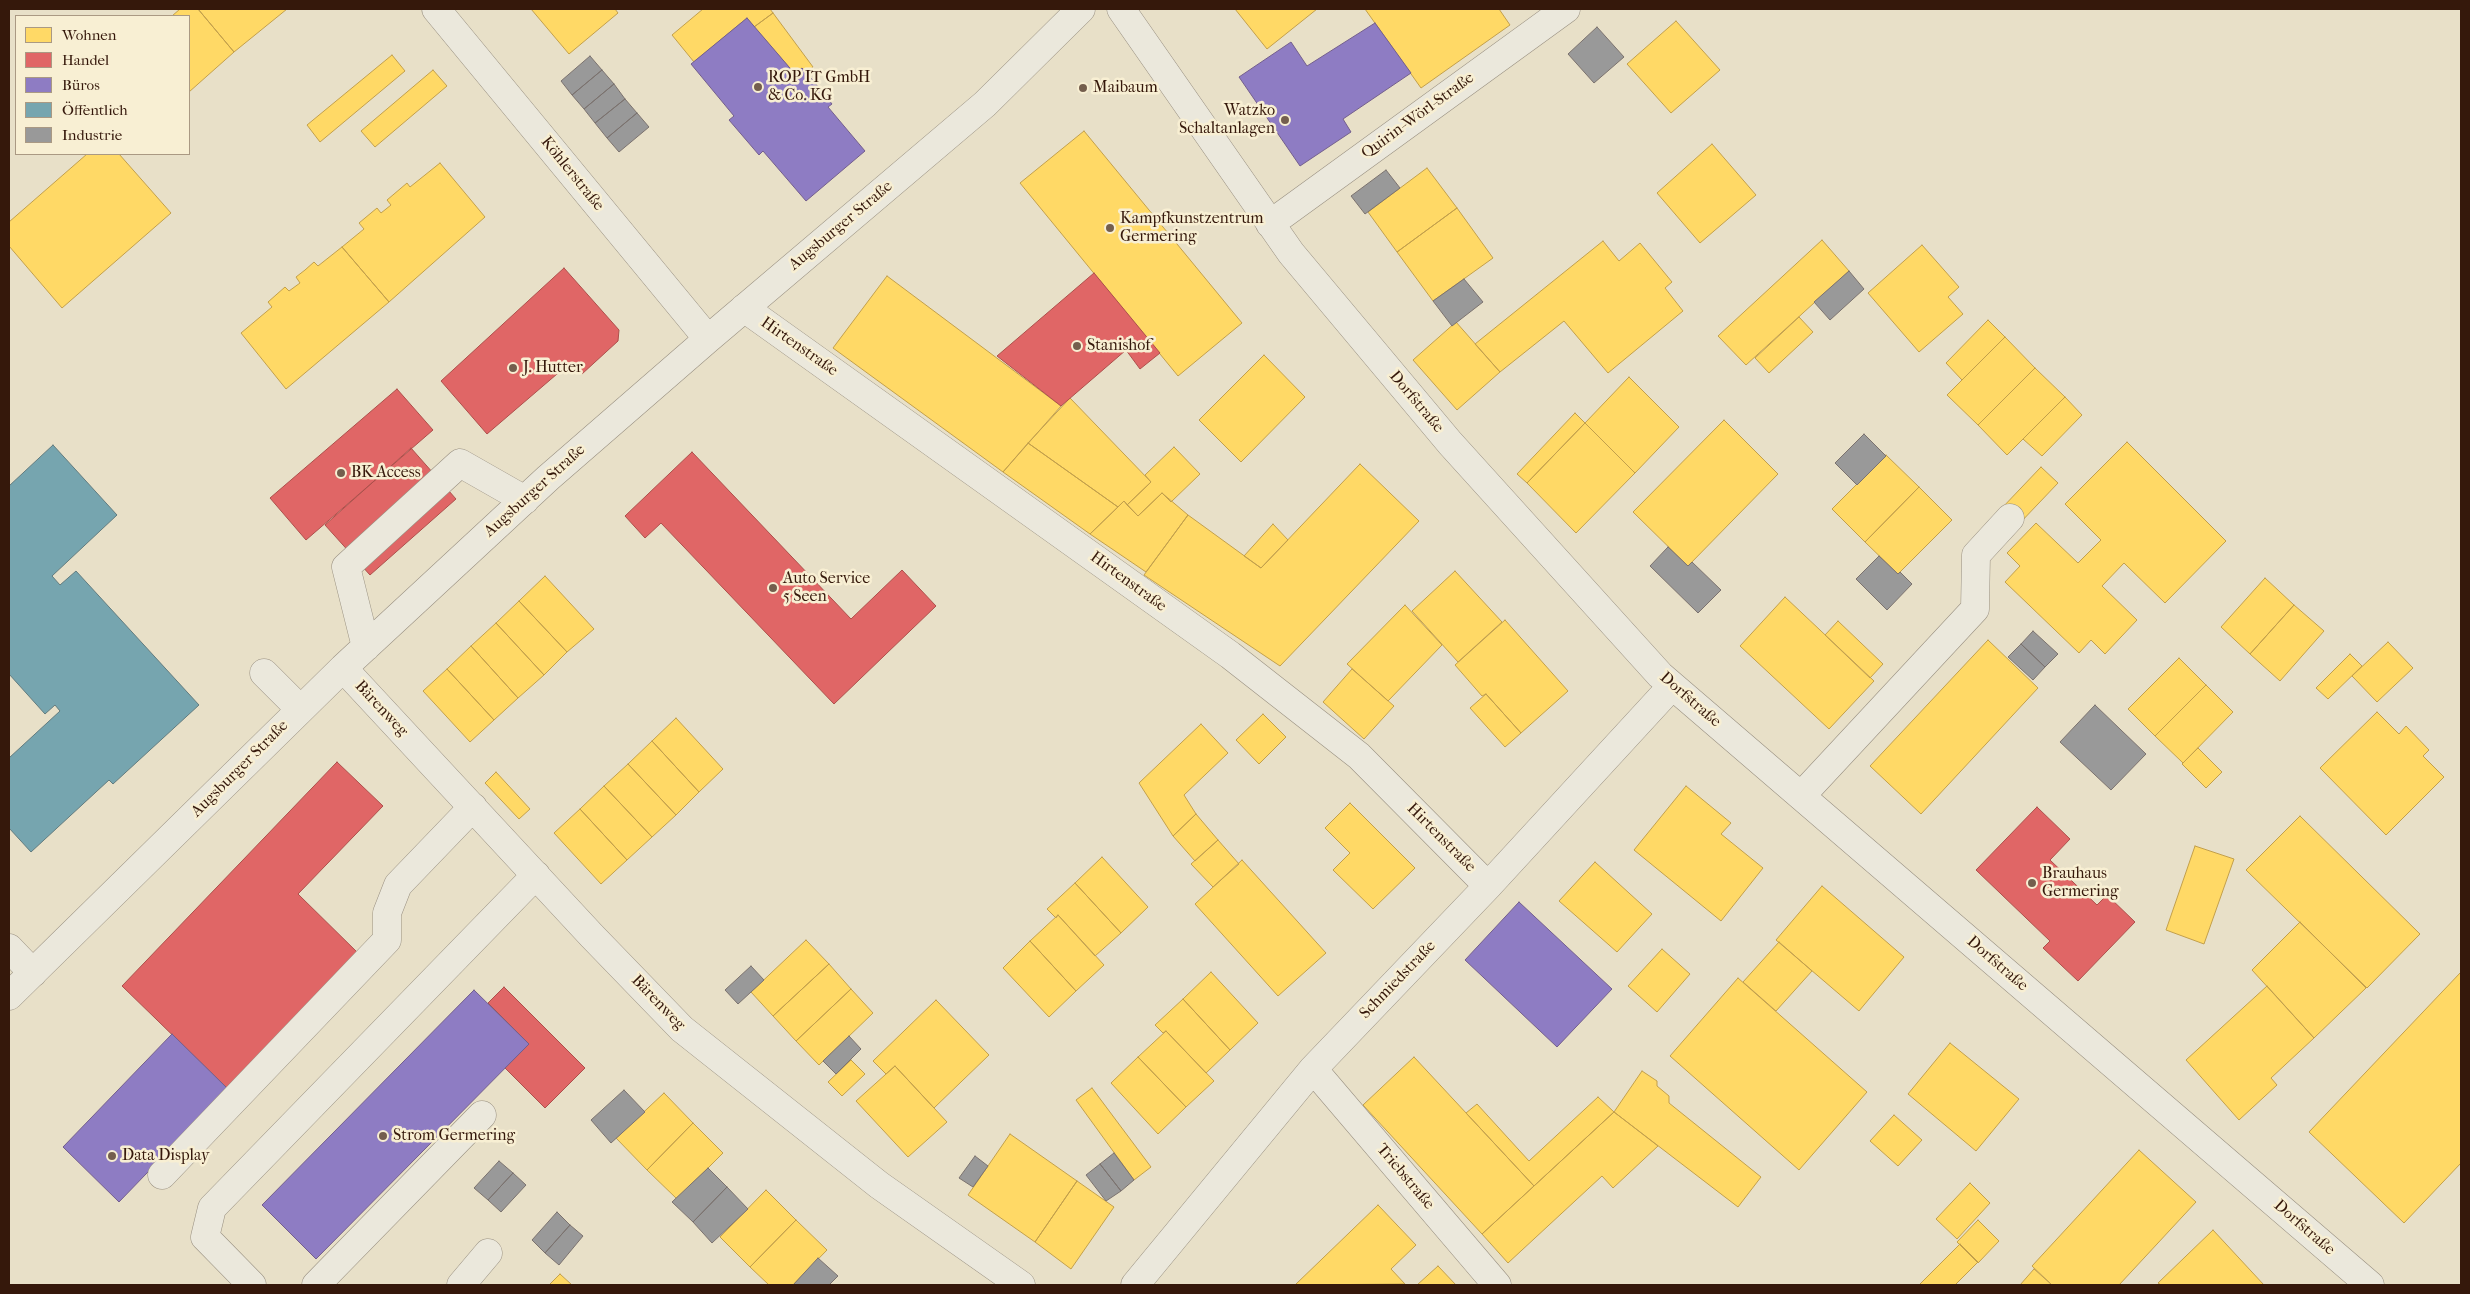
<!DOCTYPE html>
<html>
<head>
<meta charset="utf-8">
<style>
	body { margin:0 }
	#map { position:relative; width:2470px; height:1294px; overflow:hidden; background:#e8e0c8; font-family:"IM FELL French Canon",serif }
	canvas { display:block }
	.frame { position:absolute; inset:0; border:10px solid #35180b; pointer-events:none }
	.legend { position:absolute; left:15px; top:15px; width:175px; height:140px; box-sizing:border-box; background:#f8efd3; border:1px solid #aa9983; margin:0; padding:6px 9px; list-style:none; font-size:15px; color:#35180b }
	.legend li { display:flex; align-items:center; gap:10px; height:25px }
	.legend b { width:25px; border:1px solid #aa9983 }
</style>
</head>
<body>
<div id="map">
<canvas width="2470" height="1294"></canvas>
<div class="frame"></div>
<ul class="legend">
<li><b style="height:14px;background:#ffd966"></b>Wohnen</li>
<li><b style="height:14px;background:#e06666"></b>Handel</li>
<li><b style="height:14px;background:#8e7cc3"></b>Büros</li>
<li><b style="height:14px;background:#76a5af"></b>Öffentlich</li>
<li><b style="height:14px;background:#999"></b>Industrie</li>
</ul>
</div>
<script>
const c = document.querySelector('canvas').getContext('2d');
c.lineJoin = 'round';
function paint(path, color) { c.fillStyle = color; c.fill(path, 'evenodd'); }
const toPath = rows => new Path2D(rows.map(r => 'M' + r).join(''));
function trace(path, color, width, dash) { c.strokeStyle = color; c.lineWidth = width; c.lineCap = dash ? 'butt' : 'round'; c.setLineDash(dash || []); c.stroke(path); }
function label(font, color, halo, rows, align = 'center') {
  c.font = font + ' "IM FELL French Canon",serif'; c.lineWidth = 5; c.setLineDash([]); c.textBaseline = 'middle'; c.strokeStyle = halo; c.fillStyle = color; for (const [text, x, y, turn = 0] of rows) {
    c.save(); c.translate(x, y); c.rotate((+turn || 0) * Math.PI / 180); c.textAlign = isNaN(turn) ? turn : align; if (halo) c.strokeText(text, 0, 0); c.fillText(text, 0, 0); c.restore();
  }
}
const homes = toPath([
	[180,9,198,9,234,52,189,92,189,16,172,16,180,9],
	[198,9,287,9,234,52,198,9],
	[531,9,615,9,618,13,569,54,531,9],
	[703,9,770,9,773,13,754,27,747,18,694,62,672,35,703,9],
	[1235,9,1317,9,1267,49,1235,9],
	[1365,9,1499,9,1510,25,1421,88,1365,9],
	[773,13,813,67,806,72,802,68,795,74,754,27,773,13],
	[1676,21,1720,70,1671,113,1627,64,1676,21],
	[392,55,405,71,320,142,307,125,392,55],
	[433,70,447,86,375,147,361,131,433,70],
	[1084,131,1242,323,1178,376,1020,183,1084,131],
	[1712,144,1756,195,1700,243,1657,193,1712,144],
	[87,154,119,154,171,213,62,308,9,246,9,222,87,154],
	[440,163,485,217,389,302,342,247,364,229,359,223,377,208,381,213,391,205,387,200,407,183,410,187,440,163],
	[1427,168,1457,208,1397,252,1368,212,1427,168],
	[1457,208,1493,258,1433,301,1397,252,1457,208],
	[1822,240,1849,271,1746,365,1718,336,1822,240],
	[1603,241,1619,261,1640,243,1672,282,1665,288,1683,311,1608,373,1564,321,1500,372,1475,344,1603,241],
	[1922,245,1959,287,1948,297,1963,314,1919,352,1868,293,1922,245],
	[342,247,389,302,286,389,241,333,272,307,268,302,285,287,289,291,300,283,296,277,305,270,314,262,318,266,342,247],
	[887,276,1061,406,1003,472,833,348,887,276],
	[1799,317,1813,332,1769,373,1755,358,1799,317],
	[1988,320,2005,337,1962,380,1946,363,1988,320],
	[1456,322,1500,372,1457,410,1413,360,1456,322],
	[2005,337,2035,368,1978,425,1947,395,2005,337],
	[1264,355,1305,397,1241,462,1199,420,1264,355],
	[2035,368,2065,397,2007,455,1978,425,2035,368],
	[1629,377,1679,427,1635,473,1585,423,1629,377],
	[2065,397,2082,415,2042,456,2023,439,2065,397],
	[1070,398,1151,482,1127,505,1124,501,1118,507,1028,443,1070,398],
	[1575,413,1585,423,1527,483,1517,474,1575,413],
	[1724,420,1778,474,1688,566,1633,512,1724,420],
	[1585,423,1635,473,1576,533,1527,483,1585,423],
	[2127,442,2226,541,2165,603,2124,563,2102,586,2137,620,2105,654,2091,640,2079,653,2005,582,2020,566,2007,553,2036,523,2078,563,2101,540,2065,504,2127,442],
	[1028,443,1118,507,1090,534,1003,472,1028,443],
	[1174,447,1200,474,1171,502,1162,493,1138,516,1127,505,1151,482,1145,475,1174,447],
	[1886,455,1919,487,1865,542,1832,509,1886,455],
	[1360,464,1419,521,1280,666,1144,575,1188,515,1261,568,1360,464],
	[2041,467,2058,483,2018,525,2001,509,2041,467],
	[1919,487,1952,520,1898,574,1865,542,1919,487],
	[1162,493,1188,515,1146,572,1090,534,1124,501,1138,516,1162,493],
	[1273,524,1288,540,1261,568,1244,556,1273,524],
	[1455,571,1502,622,1458,662,1412,611,1455,571],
	[545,576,594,629,567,652,519,601,545,576],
	[2265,578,2294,605,2250,654,2221,627,2265,578],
	[1785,597,1874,681,1829,729,1740,646,1785,597],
	[519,601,567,652,544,675,496,623,519,601],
	[1405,605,1442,645,1388,701,1347,664,1405,605],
	[2294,605,2324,631,2280,681,2250,654,2294,605],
	[1505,620,1568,691,1521,733,1486,694,1482,696,1455,665,1505,620],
	[1838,621,1883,664,1870,678,1825,635,1838,621],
	[496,623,544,675,518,698,471,646,496,623],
	[1988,640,2038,688,1921,814,1870,766,1988,640],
	[2388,642,2413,668,2377,702,2352,676,2388,642],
	[471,646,518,698,494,720,447,669,471,646],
	[2350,654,2362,666,2328,699,2316,688,2350,654],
	[2179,658,2206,685,2155,736,2128,709,2179,658],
	[447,669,494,720,470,742,423,691,447,669],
	[1352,669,1394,706,1364,739,1323,702,1352,669],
	[2206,685,2233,712,2183,763,2155,736,2206,685],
	[1486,694,1521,733,1505,747,1470,708,1486,694],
	[2377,712,2399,734,2406,726,2429,750,2423,756,2444,777,2386,835,2320,768,2377,712],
	[1263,714,1286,737,1259,764,1236,740,1263,714],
	[676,718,723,769,699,792,652,741,676,718],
	[1201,724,1228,753,1184,795,1196,814,1173,836,1139,783,1201,724],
	[652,741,699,792,676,815,628,764,652,741],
	[2198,748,2222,772,2206,788,2182,764,2198,748],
	[628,764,676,815,652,837,604,786,628,764],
	[496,772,530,809,519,819,485,783,496,772],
	[604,786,652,837,627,860,580,809,604,786],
	[1686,786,1731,823,1721,834,1763,868,1721,921,1634,850,1686,786],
	[1350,803,1415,868,1373,909,1333,870,1350,853,1325,828,1350,803],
	[580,809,627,860,601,884,554,833,580,809],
	[1196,814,1218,840,1195,861,1173,836,1196,814],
	[2300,816,2420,934,2367,988,2246,870,2300,816],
	[1218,840,1239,864,1213,887,1191,864,1218,840],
	[2195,846,2234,859,2204,944,2166,930,2195,846],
	[1102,857,1148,907,1121,933,1075,883,1102,857],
	[1242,860,1326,953,1278,996,1195,904,1242,860],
	[1595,862,1652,914,1617,952,1559,901,1595,862],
	[1075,883,1121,933,1095,956,1058,915,1056,918,1047,909,1075,883],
	[1822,886,1904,957,1859,1011,1776,940,1822,886],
	[1058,915,1104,965,1076,991,1030,941,1058,915],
	[2300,922,2366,988,2314,1038,2252,970,2300,922],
	[806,940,829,964,773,1016,751,992,806,940],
	[1030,941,1076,991,1049,1017,1003,968,1030,941],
	[1779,942,1812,971,1776,1011,1743,982,1779,942],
	[1662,949,1690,974,1657,1012,1628,986,1662,949],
	[829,964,851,989,796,1041,773,1016,829,964],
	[1211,972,1258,1023,1230,1050,1183,999,1211,972],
	[2461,972,2461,1163,2404,1223,2309,1132,2461,972],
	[1738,978,1867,1092,1799,1170,1670,1056,1738,978],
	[2267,986,2314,1038,2271,1078,2277,1085,2239,1120,2186,1060,2267,986],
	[851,989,873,1013,819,1065,796,1041,851,989],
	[1183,999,1230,1050,1206,1073,1166,1031,1163,1033,1155,1025,1183,999],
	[936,1000,989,1055,934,1108,895,1066,886,1074,873,1061,936,1000],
	[1166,1031,1214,1081,1186,1107,1138,1057,1166,1031],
	[1950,1043,2019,1099,1976,1151,1908,1094,1950,1043],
	[1138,1057,1186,1107,1158,1134,1111,1083,1138,1057],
	[1414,1057,1534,1186,1482,1234,1363,1105,1414,1057],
	[851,1060,865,1074,842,1096,828,1082,851,1060],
	[895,1066,947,1122,908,1157,856,1101,895,1066],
	[1642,1071,1657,1081,1657,1086,1669,1096,1669,1103,1761,1177,1738,1207,1614,1112,1642,1071],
	[1092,1088,1151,1167,1134,1180,1076,1100,1092,1088],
	[664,1093,693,1123,647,1170,616,1138,664,1093],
	[1598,1097,1614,1112,1534,1186,1466,1113,1477,1104,1529,1161,1598,1097],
	[1614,1112,1658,1146,1613,1188,1602,1176,1508,1263,1482,1234,1614,1112],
	[1894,1115,1922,1140,1898,1166,1870,1141,1894,1115],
	[693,1123,723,1153,677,1199,647,1170,693,1123],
	[1010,1134,1077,1181,1035,1242,968,1195,1010,1134],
	[2139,1150,2196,1202,2119,1285,2052,1285,2032,1266,2139,1150],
	[1077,1181,1114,1207,1071,1269,1035,1242,1077,1181],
	[1970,1183,1990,1203,1957,1239,1936,1219,1970,1183],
	[766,1190,796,1220,750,1267,720,1237,766,1190],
	[1378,1205,1416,1245,1391,1269,1405,1284,1295,1285,1378,1205],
	[796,1220,827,1250,793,1285,769,1285,750,1267,796,1220],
	[1978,1220,1999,1241,1978,1263,1957,1242,1978,1220],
	[2213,1230,2264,1285,2161,1285,2158,1283,2213,1230],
	[1960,1244,1978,1262,1955,1285,1919,1285,1960,1244],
	[1438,1266,1456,1285,1417,1285,1438,1266],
	[2034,1269,2052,1285,2020,1285,2034,1269],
	[560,1274,572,1285,549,1285,560,1274]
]);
paint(homes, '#ffd966');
trace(homes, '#c29f4b', 1);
const shops = toPath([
	[564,268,619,330,618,341,582,374,571,362,487,434,441,381,564,268],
	[1094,273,1160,353,1140,369,1126,350,1061,406,997,356,1094,273],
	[397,389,433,430,306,540,270,498,397,389],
	[411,448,456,499,370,575,325,525,411,448],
	[692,452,851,619,902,570,936,606,834,704,661,523,645,538,625,516,692,452],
	[337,762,383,806,298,894,359,954,228,1089,122,986,337,762],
	[2037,807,2070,839,2050,860,2097,905,2107,895,2135,922,2078,981,2043,948,2050,941,1976,870,2037,807],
	[504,987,585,1068,545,1108,505,1068,529,1044,488,1003,504,987]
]);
paint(shops, '#e06666');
trace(shops, '#ad4f4b', 1);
const offices = toPath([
	[747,18,795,74,802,68,806,72,832,104,828,107,865,151,806,201,763,151,759,155,729,120,734,116,691,64,747,18],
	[1375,23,1411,73,1343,119,1351,132,1300,166,1239,77,1291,42,1307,66,1375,23],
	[1519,902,1612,989,1557,1047,1465,960,1519,902],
	[474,990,529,1044,316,1259,262,1205,474,990],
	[172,1034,228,1089,119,1202,63,1147,172,1034]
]);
paint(offices, '#8e7cc3');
trace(offices, '#735e8c', 1);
const public = toPath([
	[53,445,117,515,52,576,60,585,76,571,199,705,113,784,109,780,31,852,9,828,9,758,60,711,55,705,45,714,9,674,9,486,53,445]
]);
paint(public, '#76a5af');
trace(public, '#627b7e', 1);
const industry = toPath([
	[1597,27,1624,57,1594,83,1568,54,1597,27],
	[590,56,602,70,572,95,561,81,590,56],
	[602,70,614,84,584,109,572,95,602,70],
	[614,84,625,99,595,123,584,109,614,84],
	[625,99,637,113,607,138,595,123,625,99],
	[637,113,649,127,619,152,607,138,637,113],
	[1386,170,1400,188,1365,214,1351,196,1386,170],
	[1849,271,1864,289,1830,320,1814,302,1849,271],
	[1464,279,1483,302,1452,326,1433,301,1464,279],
	[1864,434,1886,456,1857,485,1835,463,1864,434],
	[1668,547,1688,566,1692,562,1721,590,1698,613,1650,566,1668,547],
	[1879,556,1898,574,1900,572,1912,584,1887,610,1856,579,1879,556],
	[2033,631,2058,654,2045,667,2021,644,2033,631],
	[2021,644,2045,667,2033,680,2008,657,2021,644],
	[2095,705,2146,754,2111,790,2060,742,2095,705],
	[751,966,764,980,738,1004,725,990,751,966],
	[849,1036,861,1049,836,1074,823,1061,849,1036],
	[624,1090,645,1112,611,1143,591,1120,624,1090],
	[1114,1153,1134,1180,1121,1191,1100,1164,1114,1153],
	[975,1156,988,1166,973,1187,959,1178,975,1156],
	[499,1161,513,1173,488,1200,474,1188,499,1161],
	[1100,1164,1121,1191,1106,1201,1086,1175,1100,1164],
	[708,1168,727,1187,693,1222,672,1202,708,1168],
	[513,1173,526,1185,501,1212,488,1200,513,1173],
	[727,1187,748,1209,712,1243,693,1222,727,1187],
	[557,1212,570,1225,545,1253,532,1240,557,1212],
	[570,1225,583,1236,559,1265,545,1253,570,1225],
	[818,1258,838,1276,829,1285,793,1285,818,1258]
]);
paint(industry, '#999');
trace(industry, '#7b726e', 1);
const minor = toPath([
	[436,9,708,339],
	[1121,9,1291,253,1450,443,1660,675,2370,1285],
	[1270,224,1566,9],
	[744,308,1230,655,1359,756,1488,886],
	[366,647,346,567,460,463,525,500],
	[343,668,592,936,682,1029,879,1185,1021,1285],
	[264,673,300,709],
	[1801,796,1975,609,1976,555,2010,518],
	[9,948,33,973],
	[9,996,343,668,548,478,708,339,985,104,1081,9],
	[1313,1069,1497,1285],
	[162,1175,387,940,387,913,398,885,473,807],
	[252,1285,205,1237,212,1208,536,875],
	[316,1285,482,1115],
	[461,1285,488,1253],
	[1135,1285,1313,1069,1488,886,1672,686]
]);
trace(minor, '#988f80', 29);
trace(minor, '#ebe8dc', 28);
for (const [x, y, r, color] of [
	[758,87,5,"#745e4d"],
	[1083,88,5,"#745e4d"],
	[1285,120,5,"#745e4d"],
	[1110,228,5,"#745e4d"],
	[1077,346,5,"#745e4d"],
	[513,368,5,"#745e4d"],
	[341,473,5,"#745e4d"],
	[773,588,5,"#745e4d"],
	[2032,883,5,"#745e4d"],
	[383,1136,5,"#745e4d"],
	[112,1156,5,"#745e4d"]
]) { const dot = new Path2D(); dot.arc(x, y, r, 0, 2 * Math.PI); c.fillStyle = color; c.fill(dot); trace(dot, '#f8efd3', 2); }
label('16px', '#35180b', '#f8efd3', [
	["ROP IT GmbH",768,78],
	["& Co. KG",768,96],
	["Maibaum",1093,88],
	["Watzko",1275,111,"right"],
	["Schaltanlagen",1275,129,"right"],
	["Kampfkunstzentrum",1120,219],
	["Germering",1120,237],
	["Stanishof",1087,346],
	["J. Hutter",523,368],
	["BK Access",351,473],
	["Auto Service",783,579],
	["5 Seen",783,597],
	["Brauhaus",2042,874],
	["Germering",2042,892],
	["Strom Germering",393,1136],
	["Data Display",122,1156]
], 'left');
label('16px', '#35180b', '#f8efd3', [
	["Quirin-Wörl-Straße",1418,116,-36],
	["Köhlerstraße",572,174,51],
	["Augsburger Straße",841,226,-40],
	["Hirtenstraße",799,347,35],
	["Dorfstraße",1416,402,50],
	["Augsburger Straße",535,491,-42],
	["Hirtenstraße",1128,582,36],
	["Dorfstraße",1690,700,41],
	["Bärenweg",381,709,47],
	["Augsburger Straße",240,769,-45],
	["Hirtenstraße",1441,838,45],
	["Dorfstraße",1997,964,41],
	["Schmiedstraße",1398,980,-46],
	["Bärenweg",658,1003,46],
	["Triebstraße",1405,1177,50],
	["Dorfstraße",2304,1228,41]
]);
</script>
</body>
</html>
